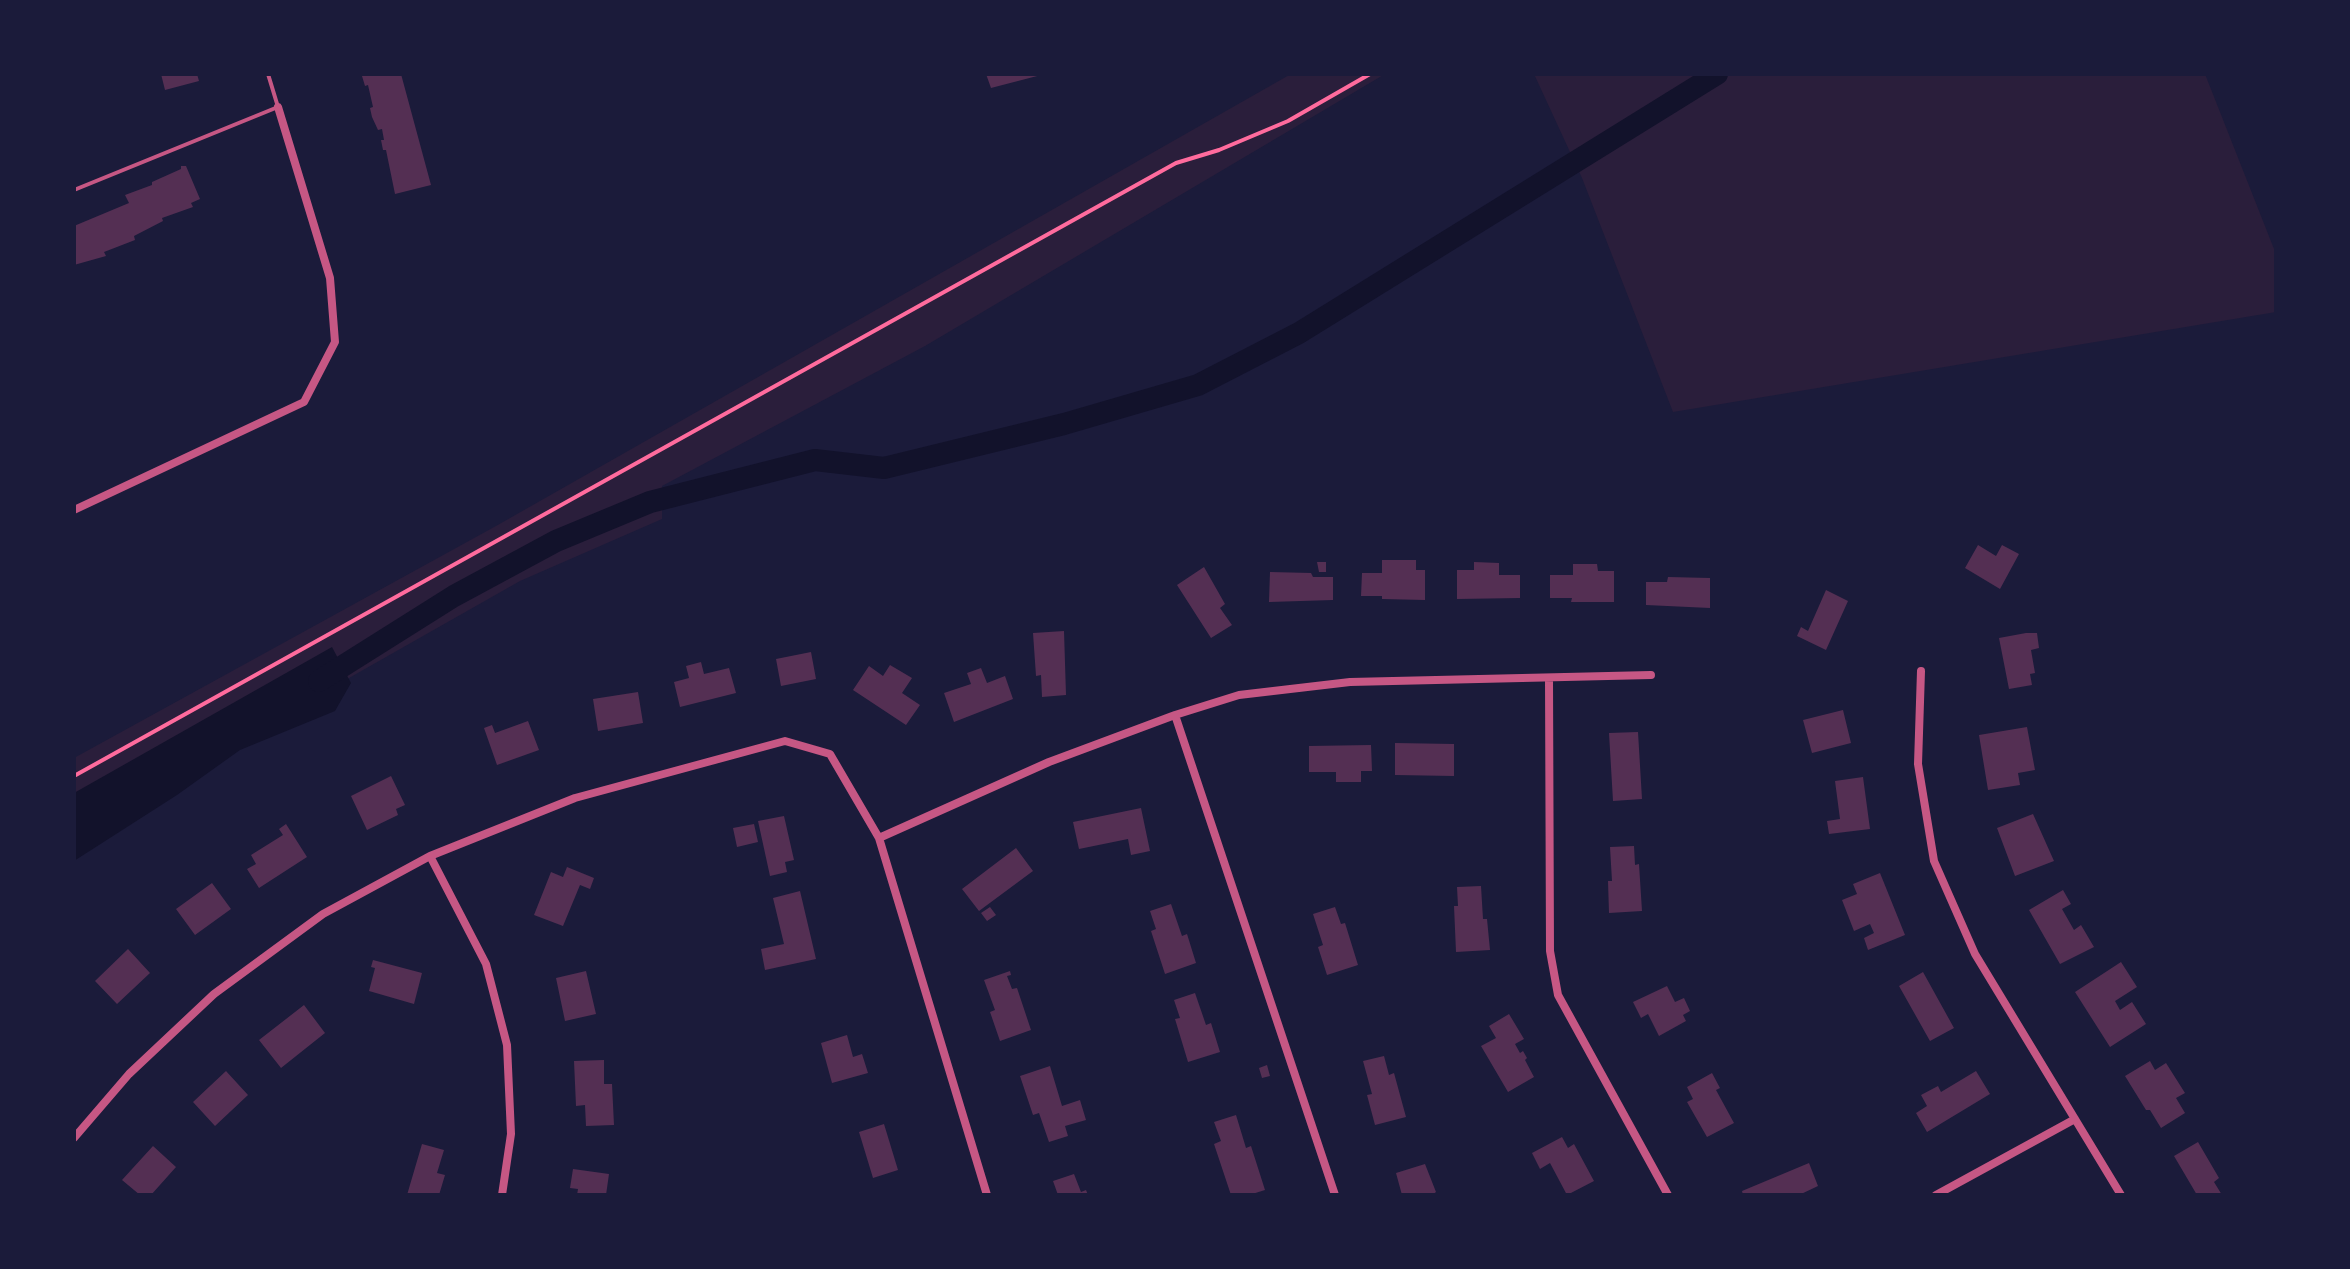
<!DOCTYPE html>
<html>
<head>
<meta charset="utf-8">
<style>
	body { margin:0 }
	#map { position:relative; width:2350px; height:1269px; overflow:hidden; background:#1b1b3a; font-family:"Crimson Pro",serif }
	canvas { display:block }
	.frame { position:absolute; inset:0; border:76px solid #1b1b3a; pointer-events:none }
</style>
</head>
<body>
<div id="map">
<canvas width="2350" height="1269"></canvas>
<div class="frame"></div>
</div>
<script>
const c = document.querySelector('canvas').getContext('2d');
c.lineJoin = 'round';
function paint(path, color) { c.fillStyle = color; c.fill(path, 'evenodd'); }
const toPath = rows => new Path2D(rows.map(r => 'M' + r).join(''));
function trace(path, color, width, dash) { c.strokeStyle = color; c.lineWidth = width; c.lineCap = dash ? 'butt' : 'round'; c.setLineDash(dash || []); c.stroke(path); }
paint(toPath([
	[1291,74,1385,74,925,346,662,486,662,519,520,581,74,834,74,758,496,526],
	[1534,74,2205,74,2276,254,2276,312,1673,412,1582,178]
]), '#2a1e3b');
paint(toPath([
	[332,647,351,683,335,711,240,750,177,795,74,861,74,793]
]), '#12122b');
trace(toPath([
	[319,681,454,596,556,541,650,502,815,460,884,468,1064,424,1198,385,1299,333,1717,74]
]), '#12122b', 22);
paint(toPath([
	[161,74,197,74,199,81,165,90],
	[366,74,401,74,431,185,395,194,386,150,383,150,381,140,384,140,382,129,378,130,372,117,370,108,373,107,368,85,365,86,362,76],
	[986,74,1040,74,1041,75,991,88],
	[181,166,186,166,200,199,191,203,193,207,162,218,163,221,134,236,135,240,104,252,106,256,74,265,74,226,129,203,125,195,152,185,152,182,181,169],
	[1978,545,1996,556,2002,545,2019,554,2000,589,1965,568],
	[1382,560,1416,560,1416,570,1425,570,1425,600,1382,599,1382,596,1361,596,1362,573,1382,573],
	[1317,562,1326,562,1326,572,1319,572],
	[1474,562,1499,563,1499,575,1520,575,1520,598,1457,599,1457,570,1474,570],
	[1573,564,1597,564,1598,571,1614,571,1614,602,1571,602,1572,598,1550,598,1550,575,1573,575],
	[1204,567,1225,604,1220,608,1232,625,1211,638,1177,585],
	[1270,572,1311,573,1313,577,1333,577,1333,600,1269,602],
	[1668,577,1710,578,1710,608,1646,605,1646,582,1667,582],
	[1826,590,1848,601,1826,650,1797,636,1801,627,1808,631],
	[1064,631,1066,695,1042,697,1041,675,1036,676,1033,633],
	[2026,633,2037,633,2039,648,2031,650,2035,673,2030,674,2032,685,2009,689,1999,638],
	[811,652,816,679,781,686,776,659],
	[701,662,704,674,729,668,736,693,680,707,674,682,689,678,686,666],
	[890,665,912,678,902,693,920,705,906,725,853,690,869,666,883,676],
	[981,668,987,683,1005,676,1013,699,954,722,944,693,971,684,967,673],
	[638,692,643,723,598,731,593,699],
	[1843,710,1851,743,1812,753,1803,720],
	[528,721,539,750,497,765,484,728,492,725,495,733],
	[2027,727,2035,770,2018,773,2020,785,1988,790,1979,735],
	[1638,732,1642,799,1613,801,1609,733],
	[1395,743,1454,744,1454,776,1395,775],
	[1371,745,1372,771,1361,771,1361,782,1336,782,1336,772,1309,772,1309,746],
	[391,776,405,805,396,809,398,815,367,830,351,796],
	[1863,777,1870,829,1829,834,1827,821,1840,819,1835,781],
	[1141,808,1150,851,1131,855,1128,839,1079,849,1073,822],
	[2033,814,2054,861,2015,876,1997,828],
	[784,816,794,860,785,862,787,872,770,876,758,821],
	[286,824,307,857,259,888,247,869,256,864,251,855,283,835,279,829],
	[754,824,758,842,737,847,733,828],
	[1634,846,1635,865,1639,864,1642,911,1609,913,1608,881,1612,881,1610,847],
	[1016,848,1033,871,979,911,962,889],
	[567,867,594,878,590,889,580,885,563,926,534,915,551,872,563,877],
	[1880,873,1905,935,1868,950,1864,938,1874,933,1870,924,1854,931,1842,900,1857,894,1853,884],
	[212,883,231,909,195,935,176,909],
	[1481,886,1483,919,1487,919,1490,950,1456,952,1454,906,1458,906,1457,887],
	[2063,890,2071,904,2062,909,2074,930,2081,925,2094,947,2060,964,2029,910],
	[800,891,816,959,765,970,761,949,784,944,773,898],
	[1171,904,1182,936,1187,934,1196,963,1165,974,1151,931,1156,929,1150,911],
	[990,907,996,915,987,921,981,913],
	[1335,907,1341,924,1345,923,1358,965,1327,975,1318,947,1323,945,1313,914],
	[128,949,150,973,117,1004,95,981],
	[373,960,422,973,414,1004,369,991,375,968,371,967],
	[2121,962,2137,987,2115,1001,2120,1010,2132,1002,2146,1024,2110,1047,2075,992],
	[586,971,596,1014,565,1021,556,978],
	[1010,971,1011,975,1007,976,1012,989,1017,988,1031,1030,1000,1041,990,1012,995,1010,984,980],
	[1923,972,1954,1028,1930,1041,1899,986],
	[1667,986,1675,1002,1684,998,1690,1011,1683,1015,1686,1021,1659,1036,1648,1014,1641,1018,1633,1002],
	[1195,993,1206,1025,1211,1023,1220,1052,1188,1062,1175,1019,1180,1018,1174,1000],
	[304,1005,325,1033,281,1068,259,1040],
	[1509,1014,1524,1039,1515,1044,1520,1053,1523,1051,1527,1058,1525,1060,1534,1077,1508,1092,1481,1046,1496,1038,1489,1026],
	[847,1035,853,1057,862,1054,868,1073,832,1083,821,1043],
	[1384,1056,1389,1075,1394,1073,1406,1117,1375,1125,1367,1095,1372,1094,1363,1061],
	[604,1060,604,1084,612,1084,614,1125,586,1126,585,1105,576,1106,574,1061],
	[2150,1061,2155,1070,2166,1063,2185,1093,2176,1098,2185,1113,2161,1128,2150,1110,2146,1110,2125,1076],
	[1267,1065,1270,1076,1262,1078,1259,1068],
	[1050,1066,1062,1106,1080,1100,1086,1120,1065,1126,1068,1136,1049,1142,1039,1113,1033,1115,1020,1076],
	[226,1071,248,1095,215,1126,193,1102],
	[1976,1071,1990,1094,1927,1132,1916,1113,1927,1106,1921,1095,1938,1086,1941,1092],
	[1712,1073,1720,1088,1716,1090,1734,1123,1707,1137,1687,1102,1693,1099,1687,1087],
	[1236,1115,1246,1148,1251,1146,1265,1190,1249,1195,1231,1195,1214,1144,1221,1141,1214,1122],
	[884,1124,898,1170,873,1178,859,1132],
	[1562,1137,1568,1148,1574,1144,1594,1181,1567,1195,1550,1163,1540,1169,1532,1153],
	[2198,1142,2219,1178,2214,1182,2222,1195,2197,1195,2174,1156],
	[422,1144,444,1150,437,1173,445,1175,439,1195,407,1195],
	[153,1146,176,1167,151,1195,140,1195,122,1180],
	[1809,1163,1818,1186,1799,1195,1743,1195,1742,1191],
	[1425,1164,1436,1192,1432,1195,1402,1195,1396,1173],
	[573,1169,609,1174,606,1195,577,1195,578,1189,570,1188],
	[1074,1174,1081,1192,1086,1190,1088,1195,1058,1195,1053,1181]
]), '#542f53');
trace(toPath([
	[74,776,1176,163,1219,150,1288,121,1370,74]
]), '#ff6b9d', 4);
trace(toPath([
	[74,190,278,107,268,74]
]), '#c65784', 4);
trace(toPath([
	[74,510,304,402,335,342,330,278,278,107],
	[1921,671,1918,764,1934,861,1975,954,2121,1195],
	[1549,679,1550,951,1558,995,1668,1195],
	[1175,715,1335,1195],
	[879,838,1049,762,1175,715,1239,695,1350,682,1651,675],
	[430,856,486,964,507,1045,511,1134,502,1195],
	[74,1138,129,1074,214,994,323,914,430,856,575,798,785,741,830,754,879,838,987,1195],
	[1936,1195,2075,1119]
]), '#c65784', 8);
</script>
</body>
</html>
